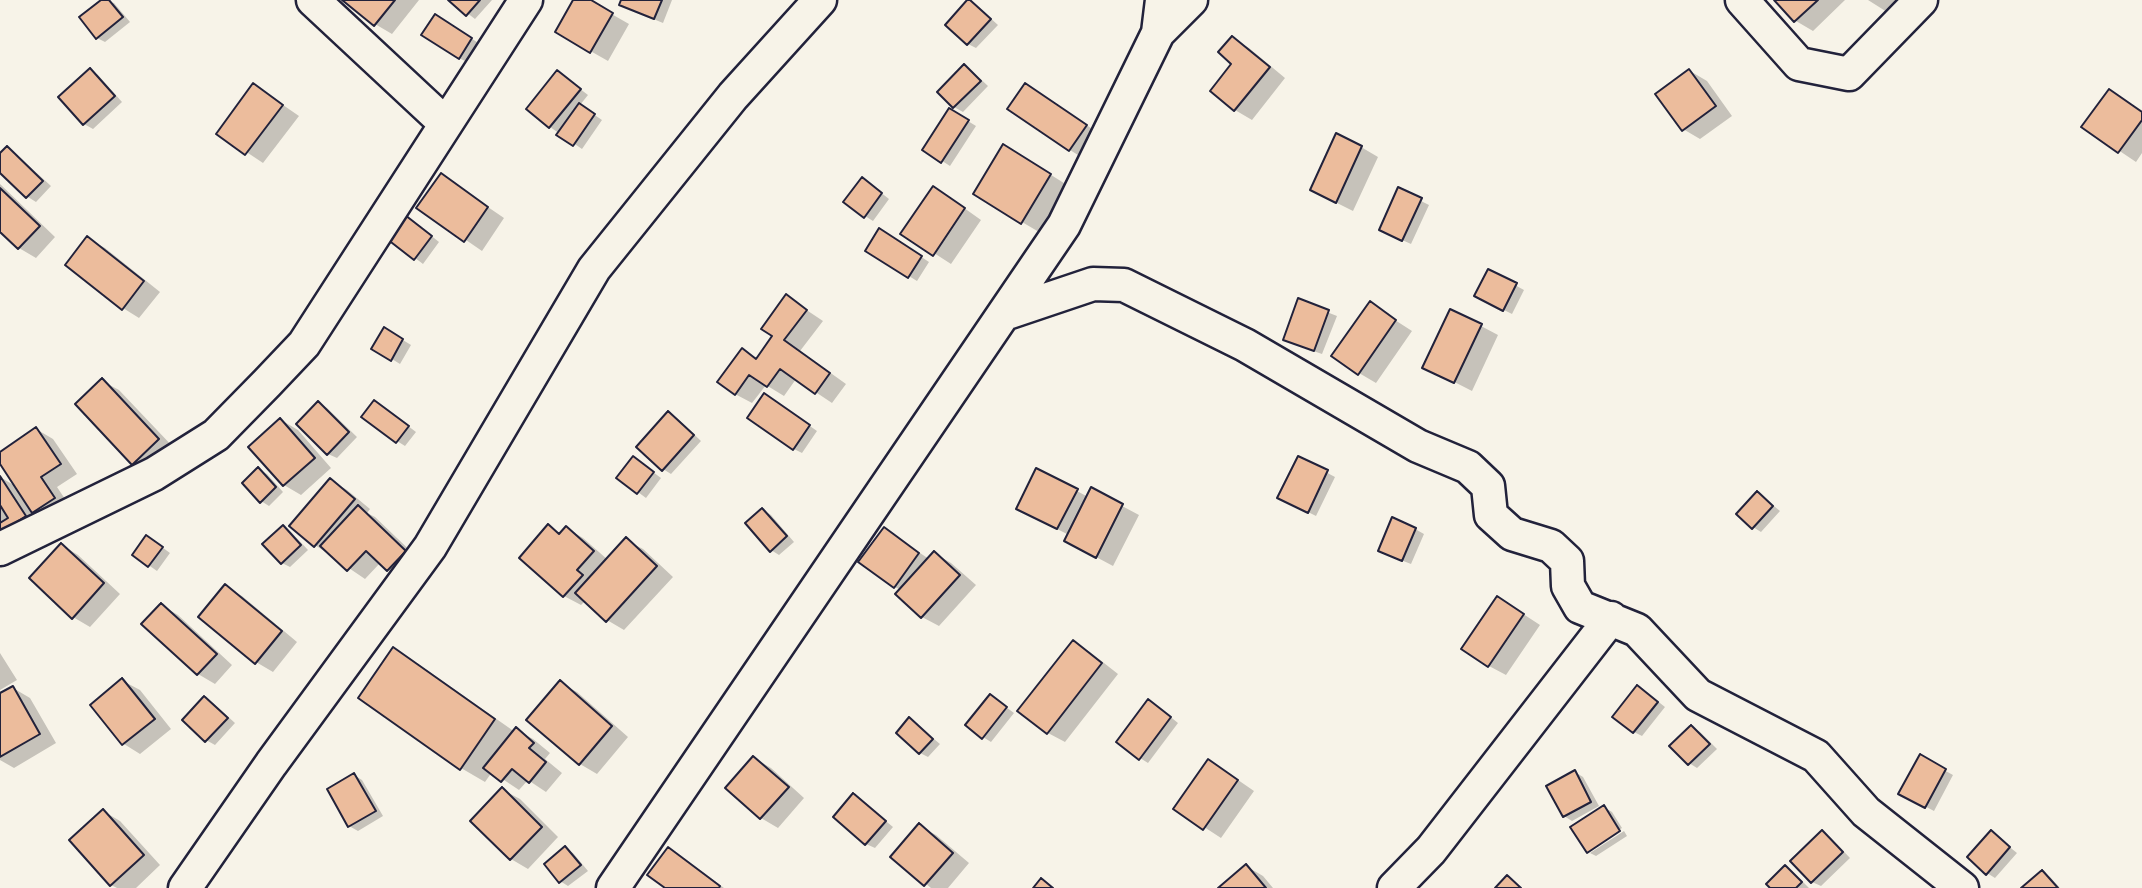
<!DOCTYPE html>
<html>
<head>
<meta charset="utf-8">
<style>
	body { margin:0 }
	canvas { display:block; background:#f7f3e8 }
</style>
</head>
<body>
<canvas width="2142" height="888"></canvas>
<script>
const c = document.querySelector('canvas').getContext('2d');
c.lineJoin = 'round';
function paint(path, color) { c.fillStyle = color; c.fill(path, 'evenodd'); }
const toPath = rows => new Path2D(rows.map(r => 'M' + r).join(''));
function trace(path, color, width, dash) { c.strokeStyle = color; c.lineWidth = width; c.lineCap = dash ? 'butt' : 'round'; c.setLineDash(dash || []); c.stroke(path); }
paint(toPath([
	[104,0,114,3,130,22,105,42,97,38],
	[345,0,419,0,392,34,375,24],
	[450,0,492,0,475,19],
	[575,0,587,0,629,24,608,61,557,32],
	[622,0,672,0,663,23,629,9],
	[1776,0,1845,0,1813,31,1796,21],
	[1868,0,1900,0,1887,12],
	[969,1,977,6,998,25,976,48,968,44,948,25],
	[444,21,480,44,467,62,459,58],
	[1232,38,1249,48,1285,78,1252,120,1235,110],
	[964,66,972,71,988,86,963,112,954,107,939,92],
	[90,70,98,75,122,102,93,129,84,124,61,97],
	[1690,71,1707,81,1732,116,1700,139,1683,129],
	[558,72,588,95,580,105,602,120,582,149,550,127],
	[254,85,299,116,263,163,218,133],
	[1026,85,1103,136,1086,160,1070,150],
	[2109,91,2142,112,2142,153,2136,162,2084,127],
	[950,110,976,126,950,166,925,150],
	[1361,147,1378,157,1353,211,1329,199],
	[7,148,15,153,51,186,36,202,28,197,0,171,0,156],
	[1021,156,1067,185,1039,232,1022,222],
	[441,175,504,218,482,251,418,207],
	[0,184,55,237,36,258,19,248,0,230],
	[870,184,889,199,873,221,865,216],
	[1399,190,1429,205,1411,244,1389,234],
	[950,198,981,220,951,264,903,233],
	[414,222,439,242,423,264,389,238],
	[888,235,929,262,917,281,868,251],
	[88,239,105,248,160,292,139,318,123,308],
	[1489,271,1524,290,1512,314,1484,300],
	[787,297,823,321,800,351,846,384,832,403,796,379,784,396,766,385,752,403,735,394,743,350,758,359,774,336],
	[1299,301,1337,316,1322,354,1293,344],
	[1370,304,1412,331,1376,383,1359,373],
	[1481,326,1498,335,1472,391,1425,367],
	[385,329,411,345,400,364,374,348],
	[102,381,119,390,175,449,150,473,133,463],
	[773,400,817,431,802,453,794,449],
	[319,403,327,408,357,437,337,458,328,454,298,424],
	[383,407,416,432,405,446,397,441],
	[668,414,677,418,701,441,671,474,663,469],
	[281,420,298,430,331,468,301,495,284,485],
	[36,429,53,439,77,474,57,487,71,508,51,522,32,511,42,527,0,543,0,477,17,487,0,461,0,454],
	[1299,458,1335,477,1316,516,1288,502],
	[641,463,661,478,646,498,619,478],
	[258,469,267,474,283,492,269,506,261,501],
	[330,480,347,490,370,509,367,513,375,517,422,562,405,579,388,570,381,562,365,579,315,545],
	[1092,490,1139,515,1113,566,1083,550,1069,535,1035,518,1077,491,1088,497],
	[1758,493,1780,511,1761,532,1753,527],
	[763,510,771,515,794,542,779,555,771,550],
	[283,527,291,532,308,550,290,567,282,563],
	[549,527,561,534,566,528,583,538,608,560,626,540,643,549,673,577,624,630,607,620,586,600,581,605,564,596,522,558],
	[884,529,929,559,934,553,951,563,976,585,939,626,922,617,898,594,901,590,895,587],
	[1415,529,1424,534,1411,564,1388,555],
	[155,542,170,553,157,571,134,555],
	[62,545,78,555,120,594,90,627,73,617],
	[225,587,242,596,297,642,273,672,256,662],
	[161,605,178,615,232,665,215,684,198,674,144,624],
	[1514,608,1540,625,1506,675,1489,666],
	[1073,642,1090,652,1118,674,1065,742,1048,733],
	[394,650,418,664,515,732,516,730,533,739,550,753,545,759,562,773,546,792,528,780,519,790,492,772,485,782,461,768],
	[0,653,17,680,0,690],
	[123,681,140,690,171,729,140,754,124,744,92,705],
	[560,683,577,692,628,737,597,774,580,764],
	[13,688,30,698,56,743,14,768,0,760,0,695],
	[1646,692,1665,707,1642,736,1634,732],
	[991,696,1014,713,991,742,983,737],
	[205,698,213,703,235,723,215,745,206,740],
	[1157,706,1178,723,1148,763,1140,758],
	[910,719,940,744,928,757,920,753],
	[1692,727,1700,732,1717,749,1697,768,1689,763],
	[1920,757,1953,775,1934,811,1900,793],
	[754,758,771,768,804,798,778,828,761,818],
	[1225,771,1254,791,1221,838,1175,808],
	[1575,772,1583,777,1599,806,1572,821,1564,816],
	[354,775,362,780,383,816,358,831,349,826],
	[503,790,520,799,558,837,528,869,511,859],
	[854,795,893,827,875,848,866,844,836,817],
	[1604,807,1612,812,1622,828,1589,849,1589,852,1588,852],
	[103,811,120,821,160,865,136,888,117,888,111,885,71,840],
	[919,826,936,835,969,863,948,888,931,888,893,857],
	[1624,831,1627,836,1596,856,1590,853],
	[1822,832,1830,837,1850,858,1821,886,1812,882],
	[1991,832,2017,853,1995,878,1987,873],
	[565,849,573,853,588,871,568,886,560,881],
	[668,849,685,859,724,888,668,888],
	[1246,866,1263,876,1273,888,1221,888],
	[1785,867,1793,872,1809,888,1773,888],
	[2042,872,2050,877,2060,888,2024,888]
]), '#0003');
const building = toPath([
	[101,0,109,0,123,17,96,39,79,17,101,0],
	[342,0,395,0,374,26,342,0],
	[448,0,480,0,466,16,448,0],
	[573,0,591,0,613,13,590,53,555,32,573,0],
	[621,0,662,0,654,19,619,5,621,0],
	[967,0,970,0,991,19,967,45,945,25,967,0],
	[1774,0,1818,0,1794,22,1774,0],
	[435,14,472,38,459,59,421,35,435,14],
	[1232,36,1270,67,1234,111,1210,91,1231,64,1218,52,1232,36],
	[964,64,981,81,953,108,937,92,964,64],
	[90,68,115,96,83,125,58,97,90,68],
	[1689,69,1716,106,1682,131,1655,94,1689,69],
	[557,70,581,89,549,128,526,109,557,70],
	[253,83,283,105,245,155,216,134,253,83],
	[1025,83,1087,125,1069,151,1007,109,1025,83],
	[2109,89,2142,112,2142,120,2118,153,2081,127,2109,89],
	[579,103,595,114,573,146,556,135,579,103],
	[949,108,969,120,941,163,922,150,949,108],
	[1336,133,1362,146,1336,203,1310,190,1336,133],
	[1003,144,1051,174,1021,224,973,194,1003,144],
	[7,146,43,181,26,198,0,173,0,153,7,146],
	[441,173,488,207,464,242,416,208,441,173],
	[862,177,882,193,864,218,843,202,862,177],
	[933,186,965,208,933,256,900,234,933,186],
	[1398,187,1422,198,1402,241,1379,230,1398,187],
	[0,188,40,226,18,249,0,232,0,188],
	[405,215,432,236,414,260,387,239,405,215],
	[879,228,922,256,908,278,865,251,879,228],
	[87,236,144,281,122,310,65,265,87,236],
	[1488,269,1517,283,1503,311,1474,296,1488,269],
	[786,294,807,310,784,340,830,373,815,394,780,369,767,387,749,375,735,395,717,382,742,348,756,359,772,336,761,329,786,294],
	[1298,298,1329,310,1314,351,1283,340,1298,298],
	[1370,301,1396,320,1358,375,1331,356,1370,301],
	[1450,309,1482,324,1454,383,1422,368,1450,309],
	[384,327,403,339,391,361,371,349,384,327],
	[102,378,159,439,132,465,75,404,102,378],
	[764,393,810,425,793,450,747,418,764,393],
	[374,400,409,426,396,443,361,417,374,400],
	[318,401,349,432,327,455,296,424,318,401],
	[668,411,694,435,662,471,636,447,668,411],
	[280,418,315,458,283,486,248,447,280,418],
	[36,427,61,464,41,477,55,498,32,513,0,464,0,452,36,427],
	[633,456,654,472,637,494,616,478,633,456],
	[1298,456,1328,470,1308,513,1277,498,1298,456],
	[258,467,276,487,260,503,242,483,258,467],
	[1036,468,1078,489,1057,529,1016,509,1036,468],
	[0,476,26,516,0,533,0,476],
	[330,478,355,499,314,547,289,526,330,478],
	[1091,487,1123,504,1096,558,1064,541,1091,487],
	[1757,491,1773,506,1752,529,1736,514,1757,491],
	[0,505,8,518,0,523,0,505],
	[358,505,406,551,387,571,366,551,347,571,320,546,358,505],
	[762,508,787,536,770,552,745,523,762,508],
	[1392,517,1416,528,1402,561,1378,551,1392,517],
	[548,524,559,534,566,526,594,551,577,570,583,575,563,597,519,558,548,524],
	[283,525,301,545,281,564,262,544,283,525],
	[884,527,919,553,894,588,858,562,884,527],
	[146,535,163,547,148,567,132,555,146,535],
	[626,537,657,566,606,622,575,593,626,537],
	[61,543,104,583,72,619,29,578,61,543],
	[934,551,960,575,921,618,895,594,934,551],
	[225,584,282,631,255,664,198,617,225,584],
	[1497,596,1524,614,1488,667,1461,649,1497,596],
	[161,603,217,654,197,675,141,624,161,603],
	[1073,640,1102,663,1047,734,1017,711,1073,640],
	[393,647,495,719,460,770,358,698,393,647],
	[122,678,155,719,122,745,90,705,122,678],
	[560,680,612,726,579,765,526,720,560,680],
	[1637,685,1658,702,1633,733,1612,717,1637,685],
	[13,686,40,734,0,757,0,693,13,686],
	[990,694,1007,707,982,739,965,725,990,694],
	[204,696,228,718,205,742,182,720,204,696],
	[1148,699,1171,717,1139,760,1116,742,1148,699],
	[909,717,933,739,919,754,896,733,909,717],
	[1691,725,1710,744,1688,765,1669,746,1691,725],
	[516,727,534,743,529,748,546,762,529,783,512,769,501,782,483,768,516,727],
	[1920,754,1946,769,1925,808,1898,794,1920,754],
	[753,756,789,787,760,819,725,788,753,756],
	[1208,759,1238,780,1203,830,1173,809,1208,759],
	[1575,770,1591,802,1563,817,1546,786,1575,770],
	[354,773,376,811,348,827,327,789,354,773],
	[502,787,542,827,510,860,470,821,502,787],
	[853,793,886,821,865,845,833,817,853,793],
	[1604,805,1620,831,1587,853,1570,827,1604,805],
	[103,809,144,855,110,886,69,840,103,809],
	[919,823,953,853,924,886,890,857,919,823],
	[1822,830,1843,852,1811,883,1790,861,1822,830],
	[1991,830,2010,847,1986,875,1967,857,1991,830],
	[565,846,581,865,559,883,544,864,565,846],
	[668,847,720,886,719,888,665,888,647,875,668,847],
	[1246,864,1266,888,1218,888,1246,864],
	[1785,865,1802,882,1796,888,1770,888,1766,884,1785,865],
	[2042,870,2058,888,2021,888,2042,870],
	[1507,875,1521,888,1495,888,1507,875],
	[1041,878,1053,888,1033,888,1041,878]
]);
paint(building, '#ecbc9c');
trace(building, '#22223b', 2);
const street = toPath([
	[313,0,446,124],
	[1742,0,1799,64,1849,74,1921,0],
	[1158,33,1191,0],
	[1004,314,1093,284,1124,285,1245,345,1418,446,1468,467,1488,486,1491,515,1512,534,1551,546,1567,561,1568,586,1580,607,1637,630,1698,695,1816,756,1866,812,1962,888],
	[0,549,154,474,216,435,267,383,304,344,526,0],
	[185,888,271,764,430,547,594,269,733,96,820,0],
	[613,888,1064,225,1158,33,1162,0],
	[1394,888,1431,850,1611,618]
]);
trace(street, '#22223b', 37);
trace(street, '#f7f3e8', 32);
</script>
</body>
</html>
